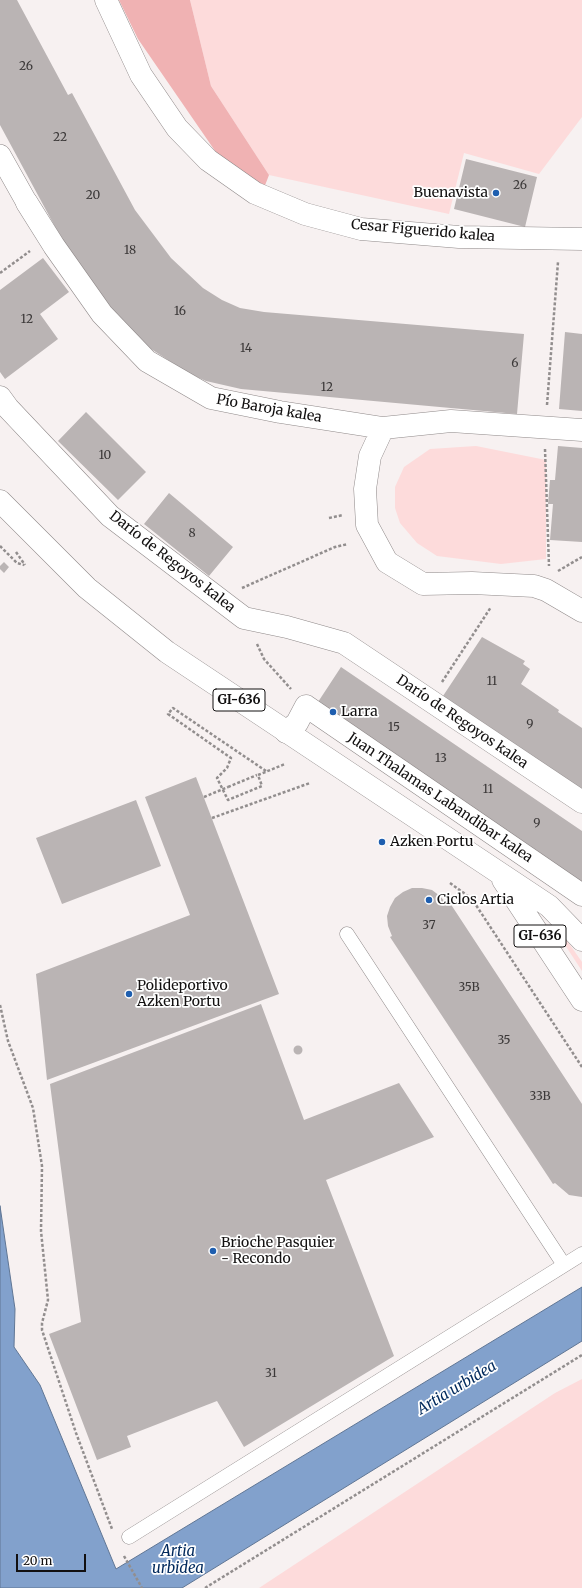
<!DOCTYPE html>
<html>
<head>
<meta charset="utf-8">
<style>
	body { margin:0 }
	#map { position:relative; width:582px; height:1588px; overflow:hidden; background:#f7f1f1; font-family:Merriweather,serif }
	canvas { display:block }
	.scale { position:absolute; left:16px; top:1554px; width:70px; height:18px; box-sizing:border-box; border:2px solid #121010; border-top:0; padding-left:5px; font-size:12px; line-height:14px; white-space:nowrap; color:#121010; -webkit-text-stroke:3px #fff; paint-order:stroke }
</style>
</head>
<body>
<div id="map">
<canvas width="582" height="1588"></canvas>
<div class="scale">20 m</div>
</div>
<script>
const c = document.querySelector('canvas').getContext('2d');
c.lineJoin = 'round';
function paint(path, color) { c.fillStyle = color; c.fill(path, 'evenodd'); }
const toPath = rows => new Path2D(rows.map(r => 'M' + r).join(''));
function trace(path, color, width, dash) { c.strokeStyle = color; c.lineWidth = width; c.lineCap = dash ? 'butt' : 'round'; c.setLineDash(dash || []); c.stroke(path); }
function label(font, color, halo, rows, align = 'center') {
  c.font = font + ' Merriweather,serif'; c.lineWidth = 3.5; c.setLineDash([]); c.textBaseline = 'middle'; c.strokeStyle = halo; c.fillStyle = color; for (const [text, x, y, turn = 0] of rows) {
    c.save(); c.translate(x, y); c.rotate((+turn || 0) * Math.PI / 180); c.textAlign = isNaN(turn) ? turn : align; if (halo) c.strokeText(text, 0, 0); c.fillText(text, 0, 0); c.restore();
  }
}
paint(toPath([
	[190,0,582,0,582,117,539,174,464,153,449,214,269,175,211,86],
	[476,446,546,460,546,559,501,564,437,556,417,543,400,523,395,508,395,487,404,467,430,449],
	[550,922,561,932,582,962,582,971],
	[582,1379,582,1588,259,1588,555,1393]
]), '#fddbdb');
paint(toPath([
	[119,0,190,0,211,86,269,175,264,188,222,161,138,39]
]), '#f0b2b3');
const water = toPath([
	[0,1206,15,1309,14,1347,40,1385,116,1569,582,1287,582,1341,182,1588,0,1588,0,1206]
]);
paint(water, '#82a1cc');
trace(water, '#607694', 1);
paint(toPath([
	[0,0,17,0,68,95,72,93,135,210,171,258,203,288,222,300,240,308,264,312,524,334,517,414,241,389,206,381,188,373,145,345,106,305,66,247,0,125],
	[466,159,537,177,525,227,454,209],
	[43,258,69,292,40,314,58,339,5,379,0,372,0,290],
	[565,332,582,334,582,411,559,409],
	[86,412,146,472,118,500,58,441],
	[558,446,582,448,582,542,550,540,553,504,548,504,550,480,555,480],
	[169,493,233,547,209,576,144,524],
	[4,562,9,567,4,573,0,569,0,566],
	[482,637,525,661,523,664,530,669,521,684,559,710,558,712,582,728,582,789,443,696],
	[341,667,582,831,582,882,318,702],
	[196,777,279,994,47,1080,36,974,190,915,145,797],
	[136,800,161,866,62,904,36,838],
	[412,888,422,888,432,890,440,896,445,902,448,900,582,1104,582,1197,569,1195,555,1183,553,1184,390,937,392,936,388,926,387,916,390,907,395,898,403,892],
	[261,1004,304,1120,399,1083,434,1137,326,1180,394,1356,244,1447,217,1401,127,1436,131,1447,97,1460,49,1334,81,1322,50,1084],
	'293.5 1050a4.5 4.5 0 1 1 9 0a4.5 4.5 0 1 1-9 0Z'
]), '#bab4b4');
const service = toPath([
	[347,934,564,1265],
	[129,1537,582,1254]
]);
const pedestrian = toPath([
	[0,155,27,203]
]);
const minor = toPath([
	[106,0,141,75,177,128,208,160,255,193,305,214,361,229,459,237,582,239],
	[27,203,54,246,102,314,147,361,211,398,280,412,383,428,451,421,582,430],
	[383,428,370,456,365,489,367,525,387,562,423,584,472,583,534,586,546,590,582,611],
	[286,732,297,723,306,706,582,895]
]);
const tertiary = toPath([
	[0,397,8,408,110,516,244,618,287,627,344,643,582,802]
]);
const primary = toPath([
	[0,501,87,588,167,652,549,906,582,940],
	[503,880,582,1000]
]);
trace(service, '#8f8989', 15);
trace(pedestrian, '#8f8989', 22);
trace(minor, '#8f8989', 23);
trace(tertiary, '#8f8989', 23);
trace(primary, '#8f8989', 23);
trace(toPath([
	[0,273,30,251],
	[547,405,558,262],
	[545,449,549,566],
	[329,518,343,515],
	[0,546,17,563,24,565],
	[16,552,25,565],
	[558,571,582,557],
	[242,588,335,547,348,544],
	[257,644,264,659,291,689],
	[442,682,491,607],
	[266,771,173,708,168,714,231,758,227,768,217,778,228,800,262,786,258,775,285,764],
	[228,787,257,775],
	[212,818,310,783],
	[450,883,472,899,582,1067],
	[0,1005,8,1041,33,1108,42,1166,41,1231,48,1300,42,1323,42,1330,76,1433,112,1529],
	[124,1556,142,1588],
	[205,1588,582,1355]
]), '#928e8e', 2.5, [3, 2]);
trace(service, '#fff', 14);
trace(pedestrian, '#fff', 21);
trace(minor, '#fff', 22);
trace(tertiary, '#fff', 22);
trace(primary, '#fff', 22);
trace(toPath([
	[204,797,228,787]
]), '#928e8e', 2.5, [3, 2]);
for (const [x, y, r, color] of [
	[496,193,4,"#1e5eaf"],
	[333,712,4,"#1e5eaf"],
	[382,842,4,"#1e5eaf"],
	[429,900,4,"#1e5eaf"],
	[129,994,4,"#1e5eaf"],
	[213,1251,4,"#1e5eaf"]
]) { const dot = new Path2D(); dot.arc(x, y, r, 0, 2 * Math.PI); c.fillStyle = color; c.fill(dot); trace(dot, '#fff', 1.5); }
label('12px', '#3c3939', null, [
	["26",26,67],
	["22",60,138],
	["26",520,186],
	["20",93,196],
	["18",130,251],
	["16",180,312],
	["12",27,320],
	["14",246,349],
	["6",515,364],
	["12",327,388],
	["10",105,456],
	["8",192,534],
	["11",492,682],
	["9",530,725],
	["15",394,728],
	["13",441,759],
	["11",488,790],
	["9",537,824],
	["37",429,926],
	["35B",469,988],
	["35",504,1041],
	["33B",540,1097],
	["31",271,1374]
]);
for (const [x, y, w] of [
	[239,700,52],
	[540,936,52]
]) { const box = new Path2D(); box.roundRect(x - w / 2, y - 11, w, 22, 3); c.fillStyle = '#fff'; c.fill(box); trace(box, '#121010', 1); }
label('bold 13px', '#121010', null, [
	["GI-636",239,700],
	["GI-636",540,936]
]);
label('14px', '#121010', '#fff', [
	["Buenavista",488,193,"right"],
	["Larra",341,712],
	["Azken Portu",390,842],
	["Ciclos Artia",437,900],
	["Polideportivo",137,986],
	["Azken Portu",137,1002],
	["Brioche Pasquier",221,1243],
	["- Recondo",221,1259]
], 'left');
label('14px', '#121010', '#fff', [
	["Cesar Figuerido kalea",423,231,5],
	["Pío Baroja kalea",269,409,10],
	["Darío de Regoyos kalea",172,562,38],
	["Darío de Regoyos kalea",462,722,34],
	["Juan Thalamas Labandibar kalea",440,798,34]
]);
label('italic 15px', '#00295c', '#fff', [
	["Artia urbidea",457,1388,-31],
	["Artia",178,1552],
	["urbidea",178,1569]
]);
</script>
</body>
</html>
